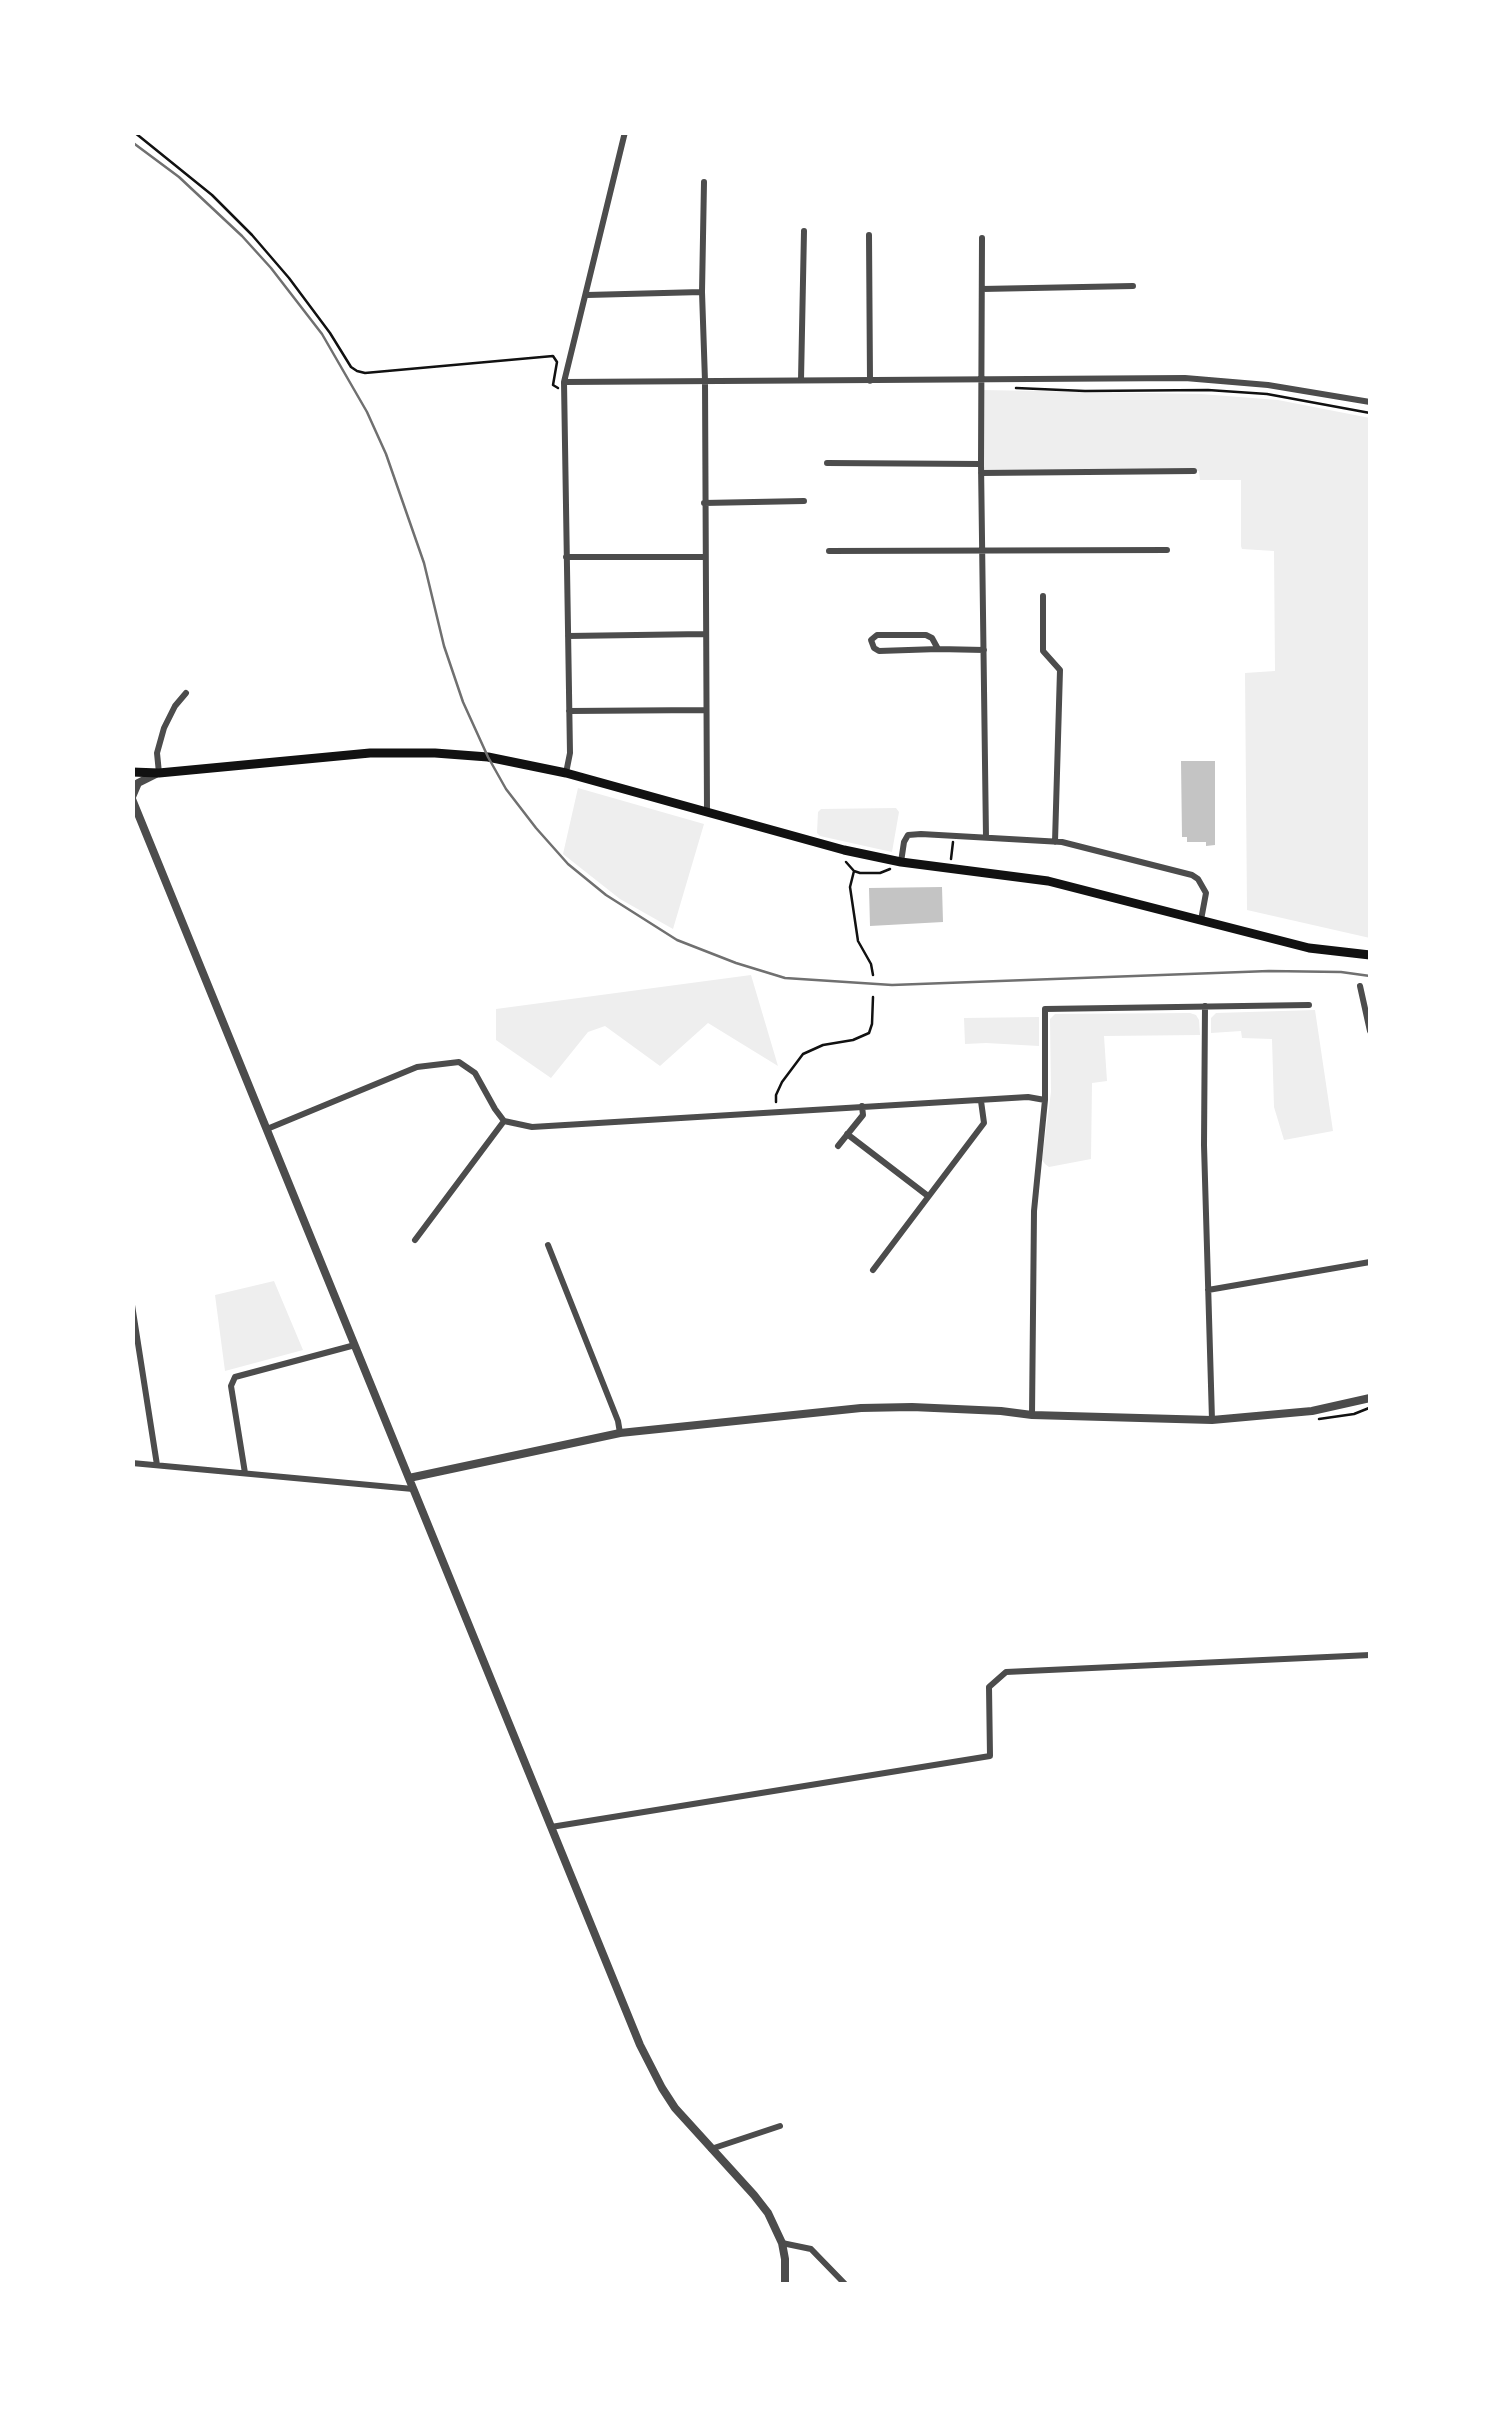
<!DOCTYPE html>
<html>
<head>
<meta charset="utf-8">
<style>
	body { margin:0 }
	#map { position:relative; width:1503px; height:2417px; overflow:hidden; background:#fff; font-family:"Archivo Narrow",sans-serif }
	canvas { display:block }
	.frame { position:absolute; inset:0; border:135px solid #fff; pointer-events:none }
</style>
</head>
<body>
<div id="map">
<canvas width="1503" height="2417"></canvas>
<div class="frame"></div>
</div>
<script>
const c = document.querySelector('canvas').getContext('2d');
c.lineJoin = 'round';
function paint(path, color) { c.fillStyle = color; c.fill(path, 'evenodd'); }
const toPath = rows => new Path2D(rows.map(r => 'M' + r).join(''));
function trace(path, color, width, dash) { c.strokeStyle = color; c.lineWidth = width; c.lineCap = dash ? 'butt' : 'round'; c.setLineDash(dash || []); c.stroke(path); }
paint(toPath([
	[982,390,1201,394,1278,400,1370,418,1370,938,1247,910,1245,673,1275,671,1274,551,1242,549,1241,546,1241,480,1200,480,1199,471,981,473],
	[578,788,704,824,673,929,620,899,563,854],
	[896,808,899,812,892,852,820,836,817,833,818,812,821,809],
	[751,975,778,1066,708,1023,660,1066,605,1026,588,1032,551,1078,496,1040,496,1009],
	[1315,1010,1333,1131,1284,1140,1274,1107,1272,1039,1242,1038,1241,1031,1211,1033,1211,1018,1216,1013],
	[1190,1013,1196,1015,1199,1020,1200,1035,1104,1036,1107,1081,1092,1083,1091,1159,1049,1167,1045,1164,1042,1160,1051,1092,1050,1019,1055,1014],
	[1039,1017,1039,1046,986,1043,965,1044,964,1018],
	[274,1281,303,1350,225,1371,215,1295]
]), '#eee');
paint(toPath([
	[1181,761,1215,761,1215,845,1206,846,1206,842,1187,842,1187,837,1182,837],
	[942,887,943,922,870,926,869,888]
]), '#c4c4c4');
trace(toPath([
	[134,132,212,195,252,235,289,278,330,333,351,367,357,371,365,373,553,356,557,362,553,385,558,388],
	[1016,388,1085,391,1208,390,1267,394,1370,413],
	[951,859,953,842],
	[846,862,854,871,850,887,858,941,871,964,873,975],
	[854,871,860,873,880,873,890,869],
	[776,1102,776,1095,782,1082,803,1054,823,1045,853,1040,869,1033,872,1024,873,997],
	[1319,1419,1354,1414,1369,1408]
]), '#111', 2.5);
trace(toPath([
	[704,182,702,292,705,381,707,812],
	[869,235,870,381],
	[982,238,981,464,986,837],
	[982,289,1133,286],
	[587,295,702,292],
	[801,380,804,231],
	[564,382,1185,378,1268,385,1370,402],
	[827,463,981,464],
	[981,473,1194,471],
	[704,503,804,501],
	[829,551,1167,550],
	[566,557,704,557],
	[1043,596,1043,651,1060,670,1055,842],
	[568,636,705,634],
	[938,649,879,651,874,648,871,640,877,635,926,635,932,638,938,649,984,650],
	[569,711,706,710],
	[159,773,157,753,164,728,175,706,186,693],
	[566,773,570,753,564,382,625,132],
	[901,862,904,842,908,835,921,834,1062,842,1192,875,1198,879,1206,893,1201,920],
	[1360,986,1370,1031],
	[1205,1006,1204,1145,1212,1420],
	[1045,1100,1045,1009,1309,1005],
	[267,1129,417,1067,459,1062,475,1073,495,1109,504,1121,532,1127,1028,1097,1045,1100,1034,1211,1032,1415],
	[847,1134,928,1196],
	[838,1146,863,1115,862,1106],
	[415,1240,504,1121],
	[548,1245,618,1421,620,1433],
	[873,1270,984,1123,981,1101],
	[1208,1290,1370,1262],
	[132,1305,157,1465],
	[132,1463,413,1489],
	[245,1473,231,1386,235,1377,355,1345],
	[551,1827,990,1756,989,1687,1006,1672,1370,1655],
	[711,2149,780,2126],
	[782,2243,811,2249,845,2284]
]), '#4c4c4c', 6);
trace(toPath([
	[132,797,138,783,156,774],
	[132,799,640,2045,662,2088,675,2108,754,2195,768,2213,782,2243,785,2259,785,2284],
	[409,1478,620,1433,861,1408,912,1407,1001,1411,1032,1415,1212,1420,1312,1411,1370,1398]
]), '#4c4c4c', 8);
trace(toPath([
	[132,772,159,773,370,753,435,753,488,757,566,773,844,850,901,862,1048,881,1309,948,1370,955]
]), '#111', 9);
trace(toPath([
	[132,142,179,177,242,236,271,268,322,334,367,412,386,454,424,563,444,646,463,702,488,757,506,789,536,828,568,864,606,895,677,940,736,963,785,978,892,985,1269,971,1341,972,1370,976]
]), '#707070', 2.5);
</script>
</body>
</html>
